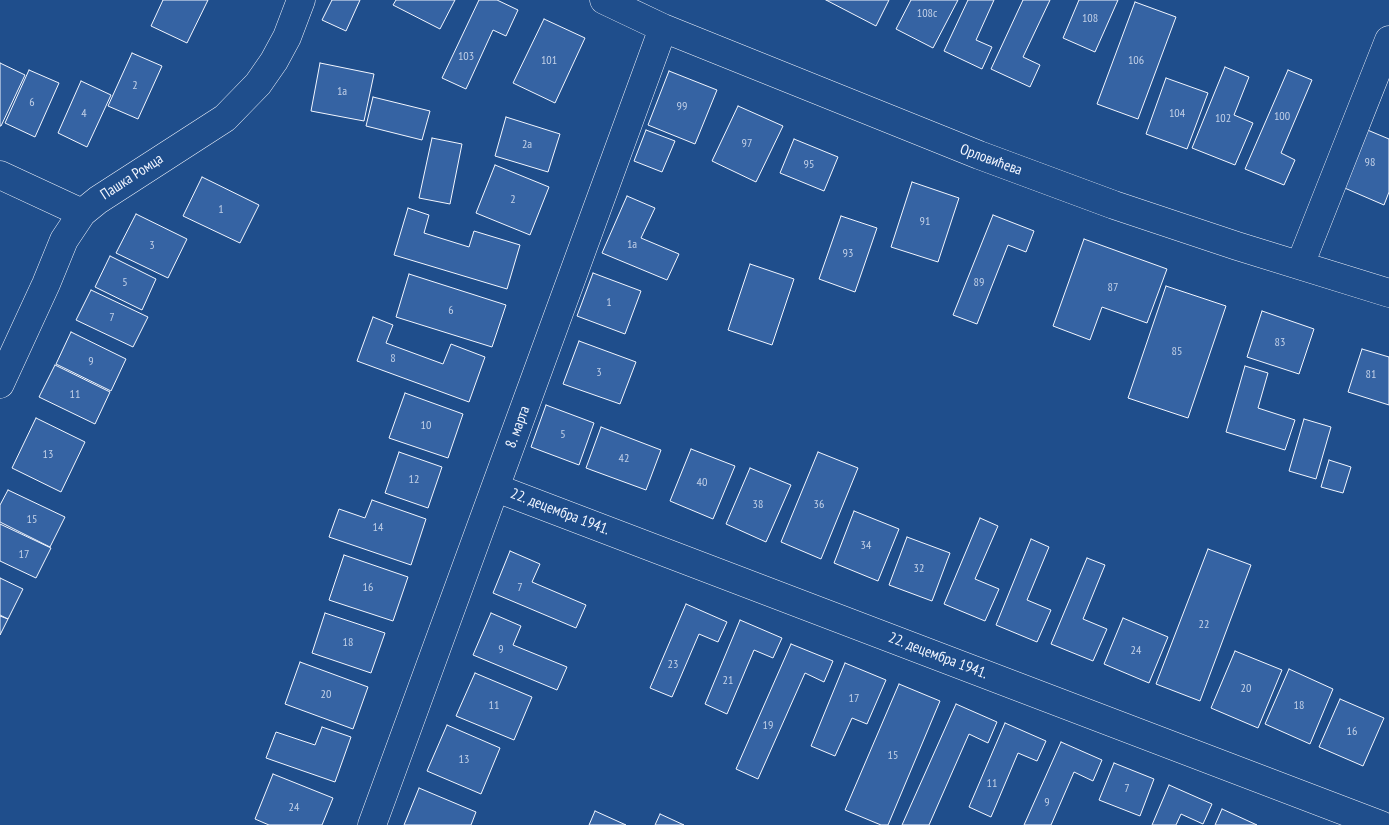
<!DOCTYPE html>
<html>
<head>
<meta charset="utf-8">
<style>
	body { margin:0 }
	canvas { display:block; background:#1f4e8c }
</style>
</head>
<body>
<canvas width="1389" height="825"></canvas>
<script>
const c = document.querySelector('canvas').getContext('2d');
c.lineJoin = 'round';
function paint(path, color) { c.fillStyle = color; c.fill(path, 'evenodd'); }
const toPath = rows => new Path2D(rows.map(r => 'M' + r).join(''));
function trace(path, color, width, dash) { c.strokeStyle = color; c.lineWidth = width; c.lineCap = dash ? 'butt' : 'round'; c.setLineDash(dash || []); c.stroke(path); }
function label(font, color, halo, rows, align = 'center') {
  c.font = font + ' "PT Sans Narrow",sans-serif'; c.lineWidth = 4; c.setLineDash([]); c.textBaseline = 'middle'; c.strokeStyle = halo; c.fillStyle = color; for (const [text, x, y, turn = 0] of rows) {
    c.save(); c.translate(x, y); c.rotate((+turn || 0) * Math.PI / 180); c.textAlign = isNaN(turn) ? turn : align; if (halo) c.strokeText(text, 0, 0); c.fillText(text, 0, 0); c.restore();
  }
}
const building = toPath([
	[163,0,208,0,187,43,151,26,163,0],
	[332,0,360,0,346,31,322,20,332,0],
	[396,0,455,0,440,29,393,5,396,0],
	[479,0,497,0,518,10,506,36,493,30,466,89,442,78,479,0],
	[826,0,889,0,876,26,826,0],
	[911,0,958,0,933,48,896,29,911,0],
	[968,0,994,0,976,40,992,47,982,69,944,51,968,0],
	[1023,0,1050,0,1023,57,1040,65,1030,87,991,69,1023,0],
	[1079,0,1118,0,1095,52,1063,38,1079,0],
	[1135,2,1176,17,1138,119,1097,104,1135,2],
	[544,19,585,38,555,103,513,83,544,19],
	[132,53,162,66,138,119,108,106,132,53],
	[0,63,25,75,1,126,0,126,0,63],
	[320,63,374,74,364,121,311,111,320,63],
	[1225,67,1249,77,1234,115,1253,123,1235,165,1192,148,1225,67],
	[29,70,59,83,35,137,5,123,29,70],
	[1288,70,1312,80,1281,153,1295,160,1284,185,1245,169,1288,70],
	[669,71,717,90,695,144,648,125,669,71],
	[1166,78,1208,93,1187,149,1146,134,1166,78],
	[81,81,111,95,87,147,58,133,81,81],
	[373,97,430,111,422,140,366,126,373,97],
	[738,106,783,126,756,182,712,161,738,106],
	[506,117,560,134,548,172,495,156,506,117],
	[1365,129,1389,139,1389,192,1384,205,1340,186,1365,129],
	[646,130,675,141,662,172,634,161,646,130],
	[432,138,462,144,450,204,419,198,432,138],
	[794,139,838,157,824,191,780,173,794,139],
	[495,165,549,187,530,235,476,213,495,165],
	[202,177,259,205,240,243,183,216,202,177],
	[912,182,959,198,938,262,891,247,912,182],
	[627,196,655,208,641,238,679,254,667,280,602,253,627,196],
	[408,208,429,215,424,233,469,247,474,231,520,245,507,289,394,255,408,208],
	[136,214,187,239,168,278,116,253,136,214],
	[993,215,1034,231,1026,252,1008,245,977,324,953,315,993,215],
	[841,216,877,228,855,292,819,279,841,216],
	[1084,239,1167,269,1147,323,1102,307,1090,340,1053,326,1084,239],
	[110,256,156,279,142,310,95,287,110,256],
	[750,264,794,279,772,345,728,330,750,264],
	[593,273,641,291,625,334,577,316,593,273],
	[409,274,506,305,492,347,396,317,409,274],
	[1166,286,1226,306,1188,418,1128,398,1166,286],
	[91,290,148,317,133,347,76,320,91,290],
	[1262,311,1314,329,1299,374,1247,357,1262,311],
	[373,317,393,325,386,343,443,364,451,344,485,357,469,402,357,361,373,317],
	[71,332,126,359,111,391,56,364,71,332],
	[579,341,636,362,620,404,563,384,579,341],
	[1362,349,1389,357,1389,405,1348,392,1362,349],
	[55,365,110,392,95,424,39,397,55,365],
	[1245,366,1268,373,1258,408,1295,420,1285,450,1226,432,1245,366],
	[405,393,463,414,448,458,389,438,405,393],
	[546,405,594,423,579,465,531,447,546,405],
	[36,418,85,442,61,492,12,468,36,418],
	[1304,419,1331,427,1316,479,1289,471,1304,419],
	[601,427,661,450,646,490,586,468,601,427],
	[691,449,735,466,713,519,670,501,691,449],
	[399,452,442,467,428,508,385,493,399,452],
	[818,452,858,468,821,559,781,542,818,452],
	[1329,460,1351,467,1343,493,1321,487,1329,460],
	[750,468,791,485,766,542,726,524,750,468],
	[8,490,65,517,50,547,0,522,0,505,8,490],
	[372,500,426,519,411,565,329,537,339,509,365,518,372,500],
	[854,511,899,529,878,581,834,563,854,511],
	[980,518,998,526,975,579,999,589,985,621,944,604,980,518],
	[0,524,51,548,36,578,0,561,0,524],
	[907,537,950,553,932,601,889,585,907,537],
	[1031,539,1049,547,1027,600,1051,610,1037,642,996,625,1031,539],
	[1208,549,1251,565,1200,701,1156,684,1208,549],
	[510,551,540,564,532,582,586,605,576,628,493,593,510,551],
	[344,555,408,577,393,621,329,600,344,555],
	[1087,558,1105,565,1083,619,1107,629,1093,661,1051,644,1087,558],
	[0,578,23,589,8,619,0,615,0,578],
	[686,604,727,622,718,642,699,634,672,697,650,688,686,604],
	[325,613,385,633,371,673,312,653,325,613],
	[491,613,521,626,513,645,567,667,557,690,473,655,491,613],
	[0,616,8,619,0,635,0,616],
	[1123,618,1168,637,1149,683,1104,664,1123,618],
	[740,620,782,638,773,658,754,650,727,714,705,704,740,620],
	[791,644,833,661,824,682,805,673,758,779,736,769,791,644],
	[1235,651,1282,670,1258,728,1211,708,1235,651],
	[300,662,368,687,353,729,285,704,300,662],
	[845,663,886,680,867,724,852,718,835,756,811,746,845,663],
	[1289,669,1333,689,1310,744,1265,724,1289,669],
	[475,673,532,697,514,740,456,716,475,673],
	[899,684,940,701,888,825,881,825,845,810,899,684],
	[1340,699,1384,718,1363,766,1319,747,1340,699],
	[956,704,997,722,988,743,969,734,929,825,902,825,956,704],
	[1005,723,1046,741,1037,761,1018,753,991,817,969,807,1005,723],
	[447,725,500,748,481,794,427,771,447,725],
	[322,727,351,737,335,782,266,758,276,732,315,745,322,727],
	[1061,742,1102,760,1093,781,1074,772,1051,825,1024,825,1061,742],
	[1114,763,1154,779,1140,816,1099,800,1114,763],
	[273,774,333,798,322,825,269,825,255,819,273,774],
	[1169,785,1212,804,1203,824,1181,814,1176,825,1152,825,1169,785],
	[419,788,476,812,471,825,404,825,419,788],
	[1222,809,1257,825,1215,825,1222,809],
	[595,811,626,825,589,825,595,811],
	[660,814,684,825,655,825,660,814]
]);
paint(building, '#3563a3');
trace(building, '#f2f6ff', 1);
const minor = toPath([
	[604,0,663,28,979,155,1114,205,1237,246,1389,293],
	[0,175,82,213],
	[1300,265,1389,40],
	[0,384,46,284,64,240,82,213,98,200,225,118,258,84,274,61,287,37,301,0],
	[496,488,1381,825],
	[372,825,663,28]
]);
trace(minor, '#f2f6ff', 29);
trace(minor, '#1f4e8c', 28);
label('12px', '#c3d1e8', null, [
	["108c",927,14],
	["108",1090,19],
	["103",466,57],
	["101",549,61],
	["106",1136,61],
	["2",135,86],
	["1a",342,92],
	["6",32,103],
	["99",682,107],
	["4",84,114],
	["104",1177,114],
	["100",1282,117],
	["102",1223,119],
	["97",747,144],
	["2a",527,145],
	["98",1370,163],
	["95",809,165],
	["2",513,200],
	["1",221,210],
	["91",925,222],
	["1a",632,245],
	["3",152,246],
	["93",848,254],
	["5",125,283],
	["89",979,283],
	["87",1113,288],
	["1",609,303],
	["6",451,311],
	["7",112,318],
	["83",1280,343],
	["85",1177,352],
	["8",393,359],
	["9",91,362],
	["3",599,373],
	["81",1371,375],
	["11",75,395],
	["10",426,426],
	["5",563,435],
	["13",48,455],
	["42",624,459],
	["12",414,480],
	["40",702,483],
	["38",758,505],
	["36",819,505],
	["15",32,520],
	["14",378,528],
	["34",866,546],
	["17",24,555],
	["32",919,569],
	["16",368,588],
	["7",520,588],
	["22",1204,625],
	["18",348,643],
	["9",501,650],
	["24",1136,651],
	["23",673,665],
	["21",728,681],
	["20",1246,689],
	["20",326,695],
	["17",854,699],
	["11",494,706],
	["18",1299,706],
	["19",768,726],
	["16",1352,732],
	["15",893,756],
	["13",464,760],
	["11",992,784],
	["7",1127,789],
	["9",1047,803],
	["24",294,808]
]);
label('15px', '#f2f6ff', '#1f4e8c', [
	["Орловићева",991,160,20],
	["Пашка Ромца",132,177,-33],
	["8. марта",518,427,-70],
	["22. децембра 1941.",560,512,21],
	["22. децембра 1941.",938,656,21]
]);
</script>
</body>
</html>
